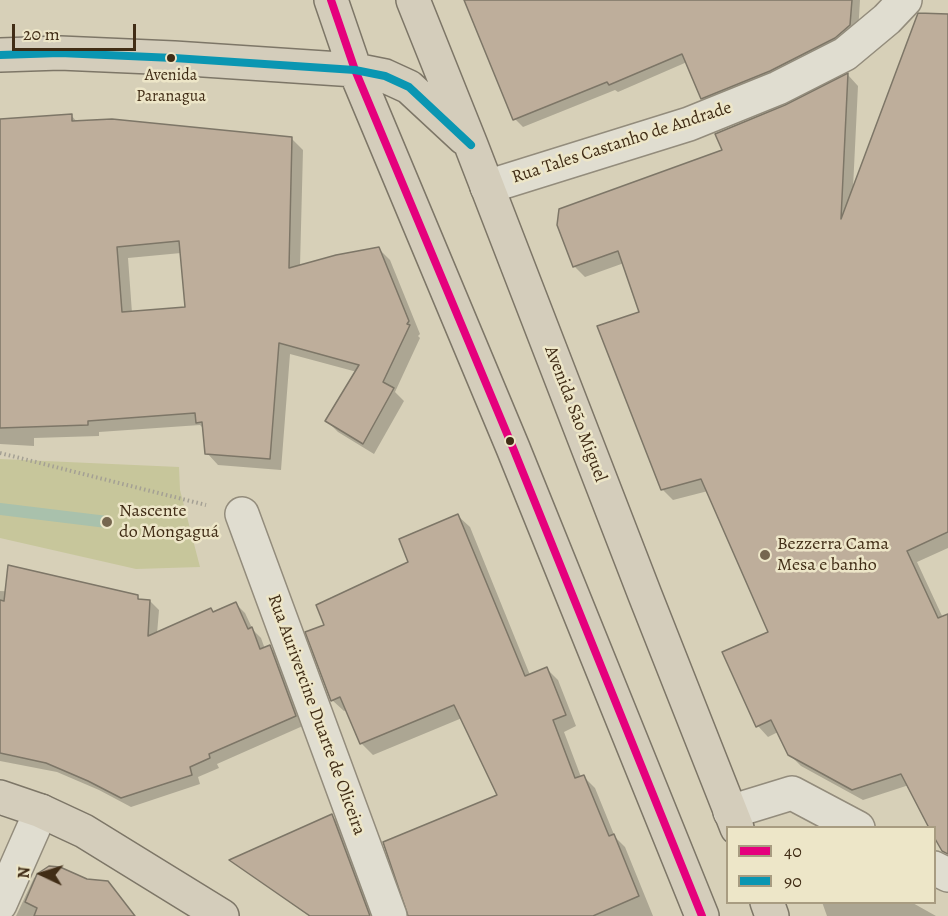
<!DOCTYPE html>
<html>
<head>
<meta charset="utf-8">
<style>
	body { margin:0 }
	#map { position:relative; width:948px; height:916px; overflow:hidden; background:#d7d0b8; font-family:Alegreya,serif }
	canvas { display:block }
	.legend { position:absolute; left:726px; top:826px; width:210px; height:78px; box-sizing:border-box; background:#ede6c8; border:2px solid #a89c81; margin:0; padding:8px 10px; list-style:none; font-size:18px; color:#412d16 }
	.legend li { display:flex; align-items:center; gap:12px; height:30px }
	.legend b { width:30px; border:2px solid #a89c81 }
	.north { position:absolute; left:12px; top:844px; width:60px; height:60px; -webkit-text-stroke:4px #ede6c8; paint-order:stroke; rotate:274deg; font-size:16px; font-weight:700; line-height:24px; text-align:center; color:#412d16 }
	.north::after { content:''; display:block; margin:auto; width:21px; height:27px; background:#412d16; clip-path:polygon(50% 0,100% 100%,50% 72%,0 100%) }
	.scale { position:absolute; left:12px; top:24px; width:124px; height:27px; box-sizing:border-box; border:3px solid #412d16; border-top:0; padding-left:8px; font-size:18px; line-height:21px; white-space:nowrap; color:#412d16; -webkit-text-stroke:4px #ede6c8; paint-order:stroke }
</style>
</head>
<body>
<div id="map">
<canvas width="948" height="916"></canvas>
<ul class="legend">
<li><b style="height:8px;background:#e5007d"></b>40</li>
<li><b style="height:8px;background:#0a96b2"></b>90</li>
</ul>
<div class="north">N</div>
<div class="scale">20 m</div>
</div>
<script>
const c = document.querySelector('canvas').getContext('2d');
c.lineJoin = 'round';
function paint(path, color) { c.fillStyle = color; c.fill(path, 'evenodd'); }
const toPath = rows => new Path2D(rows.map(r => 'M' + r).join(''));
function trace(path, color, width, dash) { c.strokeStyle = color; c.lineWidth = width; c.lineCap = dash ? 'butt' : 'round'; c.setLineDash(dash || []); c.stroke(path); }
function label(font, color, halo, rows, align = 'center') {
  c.font = font + ' Alegreya,serif'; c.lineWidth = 5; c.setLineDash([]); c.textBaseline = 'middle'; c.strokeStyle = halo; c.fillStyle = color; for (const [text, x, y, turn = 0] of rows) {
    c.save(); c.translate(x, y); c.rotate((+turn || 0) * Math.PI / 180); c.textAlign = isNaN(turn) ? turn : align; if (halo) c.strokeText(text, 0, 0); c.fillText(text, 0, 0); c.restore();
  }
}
paint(toPath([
	[0,459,179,467,180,490,200,567,136,569,0,538]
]), '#c7c69b');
paint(toPath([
	[477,0,860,0,858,33,710,106,702,98,687,62,618,92,615,90,523,127,515,119,467,4],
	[948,15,948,548,917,562,943,618,948,616,948,847,909,785,863,800,801,766,789,754,778,732,768,737,758,726,770,632,708,491,673,500,662,489,641,313,624,263,585,277,574,266,724,151,786,107,848,75,858,86,853,188],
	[71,115,77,122,292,139,303,150,300,266,378,248,390,260,420,334,418,336,420,338,395,392,404,401,374,454,338,432,327,421,357,372,290,354,281,470,218,465,207,453,204,429,200,425,99,432,99,436,34,438,34,446,0,444,0,120],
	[181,253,187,308,132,313,128,258],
	[458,516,470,527,530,675,547,669,558,680,576,726,564,732,581,777,583,776,595,788,615,837,625,847,653,916,418,916,499,796,462,718,373,755,361,743,347,710,344,711,332,700,325,626,410,563],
	[0,591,137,597,141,600,150,601,159,610,157,634,211,609,214,613,236,604,245,613,253,630,261,638,265,649,270,647,279,656,305,725,217,764,219,768,198,777,200,784,131,807,99,790,57,772,0,761],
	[332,816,339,823,373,914,367,916,309,916,231,860],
	[50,868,87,881,107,882,135,916,16,916,34,878],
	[822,902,911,902,936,916,827,916]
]), '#0003');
trace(toPath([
	[0,509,107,522]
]), '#a9c1ac', 12);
const building = toPath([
	[464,0,852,0,850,25,835,38,770,71,701,99,682,54,609,85,607,82,513,120,464,0],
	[918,13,948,14,948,532,907,551,938,618,948,614,948,854,942,851,934,837,934,828,929,828,901,774,852,790,788,755,771,720,756,727,722,652,768,632,701,479,661,490,597,326,639,312,618,251,573,267,557,225,559,209,722,150,715,134,785,105,848,73,841,219,918,13],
	[72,114,72,121,112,119,292,137,289,268,336,255,379,247,409,321,407,324,410,325,383,382,394,388,363,444,325,421,359,365,279,343,270,459,205,454,202,422,196,423,195,413,88,421,88,425,0,428,0,119,72,114],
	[179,241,185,307,122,312,117,247,179,241],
	[458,514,525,676,547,667,566,715,553,720,575,778,584,775,609,836,614,834,639,896,593,916,408,916,383,842,497,795,454,705,360,744,340,697,331,701,305,632,324,625,316,605,408,562,399,539,458,514],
	[8,565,138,595,138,599,150,600,148,636,211,608,213,612,236,602,248,629,252,627,260,649,270,645,296,716,209,754,210,758,190,767,192,775,121,798,88,781,46,763,0,753,0,600,4,601,8,565],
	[332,814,370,916,310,916,229,860,332,814],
	[49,866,60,867,87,879,108,881,135,916,34,916,37,908,25,902,37,874,49,866]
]);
paint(building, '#beae9b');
trace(building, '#7d7667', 1.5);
const minor = toPath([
	[487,187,689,124,778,88,845,54,887,19,905,0],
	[242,514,390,916],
	[730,812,792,793,858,828],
	[934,868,948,875],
	[0,904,41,811]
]);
const major = toPath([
	[331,0,355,70,513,448,702,916],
	[413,0,471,145,645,595,737,828],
	[0,55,60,53,174,58,355,70,385,76,409,87,464,138],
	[0,797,41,811,84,831,222,916],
	[767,902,772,916]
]);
trace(minor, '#938c7c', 36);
trace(major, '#7d7667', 36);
trace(toPath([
	[0,453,206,505]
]), '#a4a094', 4, [1.5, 3]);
trace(minor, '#e0ddd0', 33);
trace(major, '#d4cdbb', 33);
trace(toPath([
	[331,0,355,70,513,448,702,916]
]), '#e5007d', 8);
trace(toPath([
	[0,55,60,53,174,58,355,70,385,76,409,87,471,145]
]), '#0a96b2', 8);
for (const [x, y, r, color] of [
	[171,58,5,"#412d16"],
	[510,441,5,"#412d16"],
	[107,522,6,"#76664f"],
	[765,555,6,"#76664f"]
]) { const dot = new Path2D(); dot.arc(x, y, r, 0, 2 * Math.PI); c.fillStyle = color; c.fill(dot); trace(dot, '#ede6c8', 2); }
label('16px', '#412d16', '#ede6c8', [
	["Avenida",171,76],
	["Paranagua",171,97]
]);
label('18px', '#412d16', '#ede6c8', [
	["Rua Tales Castanho de Andrade",622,143,-18],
	["Avenida São Miguel",575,414,69],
	["Rua Aurivercine Duarte de Oliceira",316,715,70]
]);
label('18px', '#412d16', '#ede6c8', [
	["Nascente",119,512],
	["do Mongaguá",119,533],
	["Bezzerra Cama",777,545],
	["Mesa e banho",777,566]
], 'left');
</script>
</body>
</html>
